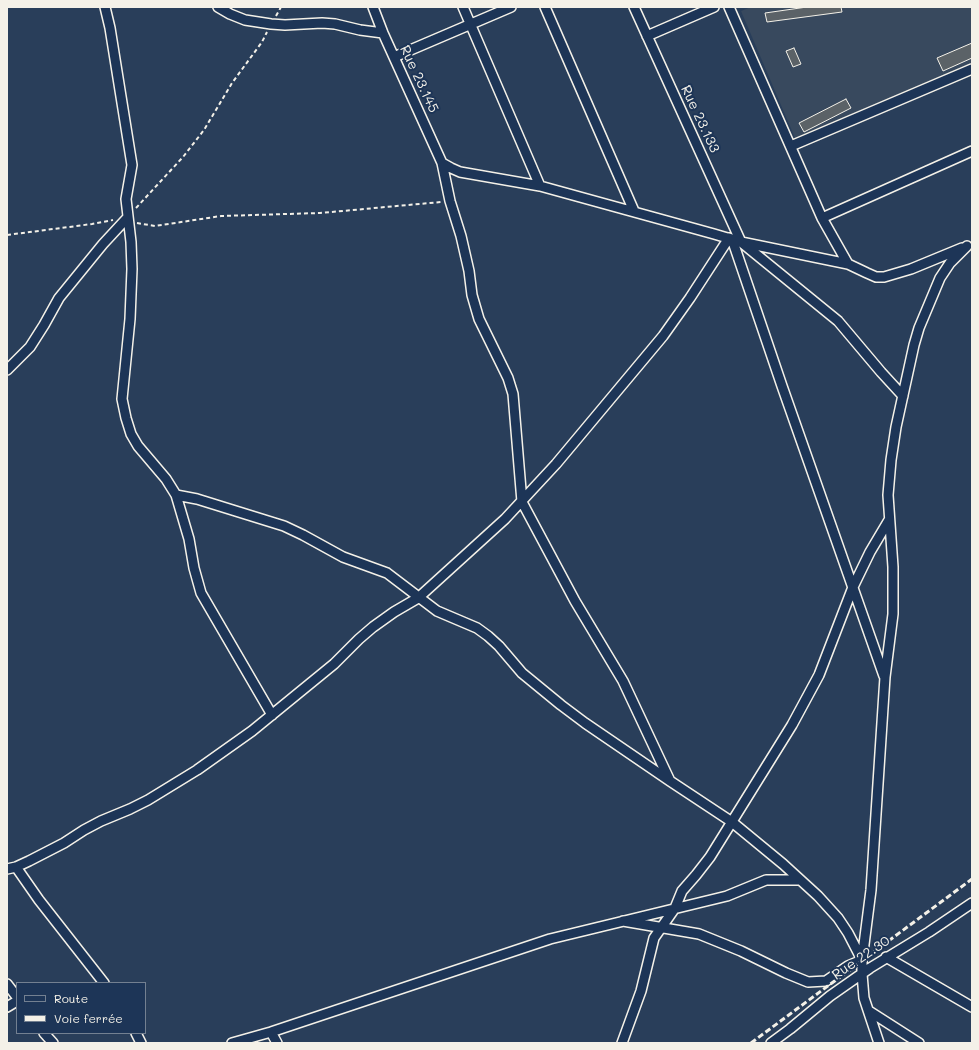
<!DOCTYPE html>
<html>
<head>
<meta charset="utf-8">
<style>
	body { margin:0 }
	#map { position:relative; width:979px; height:1050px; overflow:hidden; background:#293e5a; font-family:Mali,sans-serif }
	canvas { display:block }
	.frame { position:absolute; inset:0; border:8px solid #f4f1e8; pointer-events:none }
	.legend { position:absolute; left:16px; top:982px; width:130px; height:52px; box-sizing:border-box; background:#1d3557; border:1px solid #738091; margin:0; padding:5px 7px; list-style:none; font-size:12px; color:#f4f1e8 }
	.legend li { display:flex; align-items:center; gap:8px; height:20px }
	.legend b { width:20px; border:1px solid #738091 }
</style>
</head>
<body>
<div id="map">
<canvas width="979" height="1050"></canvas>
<div class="frame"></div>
<ul class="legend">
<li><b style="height:5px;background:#1d3557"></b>Route</li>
<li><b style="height:5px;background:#f4f1e8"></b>Voie ferrée</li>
</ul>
</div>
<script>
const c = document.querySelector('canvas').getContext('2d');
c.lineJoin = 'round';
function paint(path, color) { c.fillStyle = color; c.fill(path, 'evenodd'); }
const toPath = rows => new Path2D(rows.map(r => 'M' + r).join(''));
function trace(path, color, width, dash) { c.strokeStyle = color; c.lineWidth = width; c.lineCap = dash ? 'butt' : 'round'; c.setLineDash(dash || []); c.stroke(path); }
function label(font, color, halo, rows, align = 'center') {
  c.font = font + ' Mali,sans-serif'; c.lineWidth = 4; c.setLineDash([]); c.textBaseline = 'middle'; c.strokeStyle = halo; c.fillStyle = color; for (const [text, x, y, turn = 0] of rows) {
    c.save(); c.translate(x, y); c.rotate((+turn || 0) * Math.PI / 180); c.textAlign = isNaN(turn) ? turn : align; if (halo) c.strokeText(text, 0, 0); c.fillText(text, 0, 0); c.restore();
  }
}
paint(toPath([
	[751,7,972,7,972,63,795,138,741,11]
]), '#38495e');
const building = toPath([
	[807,7,841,7,842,12,767,22,765,13,807,7],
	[972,43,972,58,943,71,937,58,972,43],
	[794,48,801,64,793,67,786,51,794,48],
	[846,99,851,108,804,132,799,123,846,99]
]);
paint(building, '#5b6267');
trace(building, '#f4f1e8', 1);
const street = toPath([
	[105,7,110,28,132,165,126,199,131,242,132,269,130,319,122,399,126,418,131,434,138,446,166,479,176,495,189,539,194,568,201,593,272,715],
	[218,7,230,14,245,20,271,24,285,25,322,23,335,24,360,30,383,33],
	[373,7,383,33,442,163,450,201,461,236,469,271,472,295,479,319,508,378,513,394,522,502,575,601,623,681,670,781],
	[463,7,540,186],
	[545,7,634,211],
	[634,7,741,242,838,321,881,372,903,396],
	[729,7,822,218,848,264],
	[647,36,714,7],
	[394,57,511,7],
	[791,146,972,69],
	[442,163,451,168,460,172,540,186,714,234,741,242,848,264,867,273,876,277,884,277,911,269,962,248],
	[822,218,972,151],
	[732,239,782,386,884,676],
	[7,370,30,347,44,325,59,298,103,244,128,217],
	[176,495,197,499,284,526,303,535,343,557,387,573,437,611,477,628,488,636,499,646,522,673,561,705,585,723,670,781,732,822,783,864,818,896,838,918,848,933,862,960,848,966,826,981,808,982,786,973,741,951,699,934,623,921],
	[16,867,39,900,104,983],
	[7,869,16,867,29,861,64,843,84,830,101,821,130,809,148,800,197,770,252,731,334,664,359,639,373,627,394,612,418,598,505,519,556,464,663,336,690,298,729,238],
	[886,957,972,1007],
	[7,984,17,997],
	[7,1007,17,1001],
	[869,1011,919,1043],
	[271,1032,277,1043],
	[44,1033,53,1043],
	[136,1033,141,1043],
	[232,1043,271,1032,550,939,727,896,766,880,799,880],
	[622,1043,641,991,654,938,675,908,682,891,696,875,710,857,792,725,819,675,853,587,870,552,889,520],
	[771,1043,790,1029,830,996,870,968,929,932,972,903],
	[879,1043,864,998,862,974,862,960,871,890,885,677,893,614,893,567,888,495,891,460,896,427,914,345,919,328,940,278,950,263,967,246]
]);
trace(street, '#f4f1e8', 12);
trace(toPath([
	[276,16,281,7],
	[136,208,183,157,204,130,232,83,262,42,267,32],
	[137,223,155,226,221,216,320,213,441,202],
	[7,235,92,224,113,220]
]), '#f4f1e8', 2, [4, 3]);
trace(street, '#1d3557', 9);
trace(toPath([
	[751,1043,972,879]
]), '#f4f1e8', 3, [6, 3]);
label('14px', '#f4f1e8', '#1d3557', [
	["Rue 23.145",419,79,65],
	["Rue 23.133",700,119,65],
	["Rue 22.30",861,958,-34]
]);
</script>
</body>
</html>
